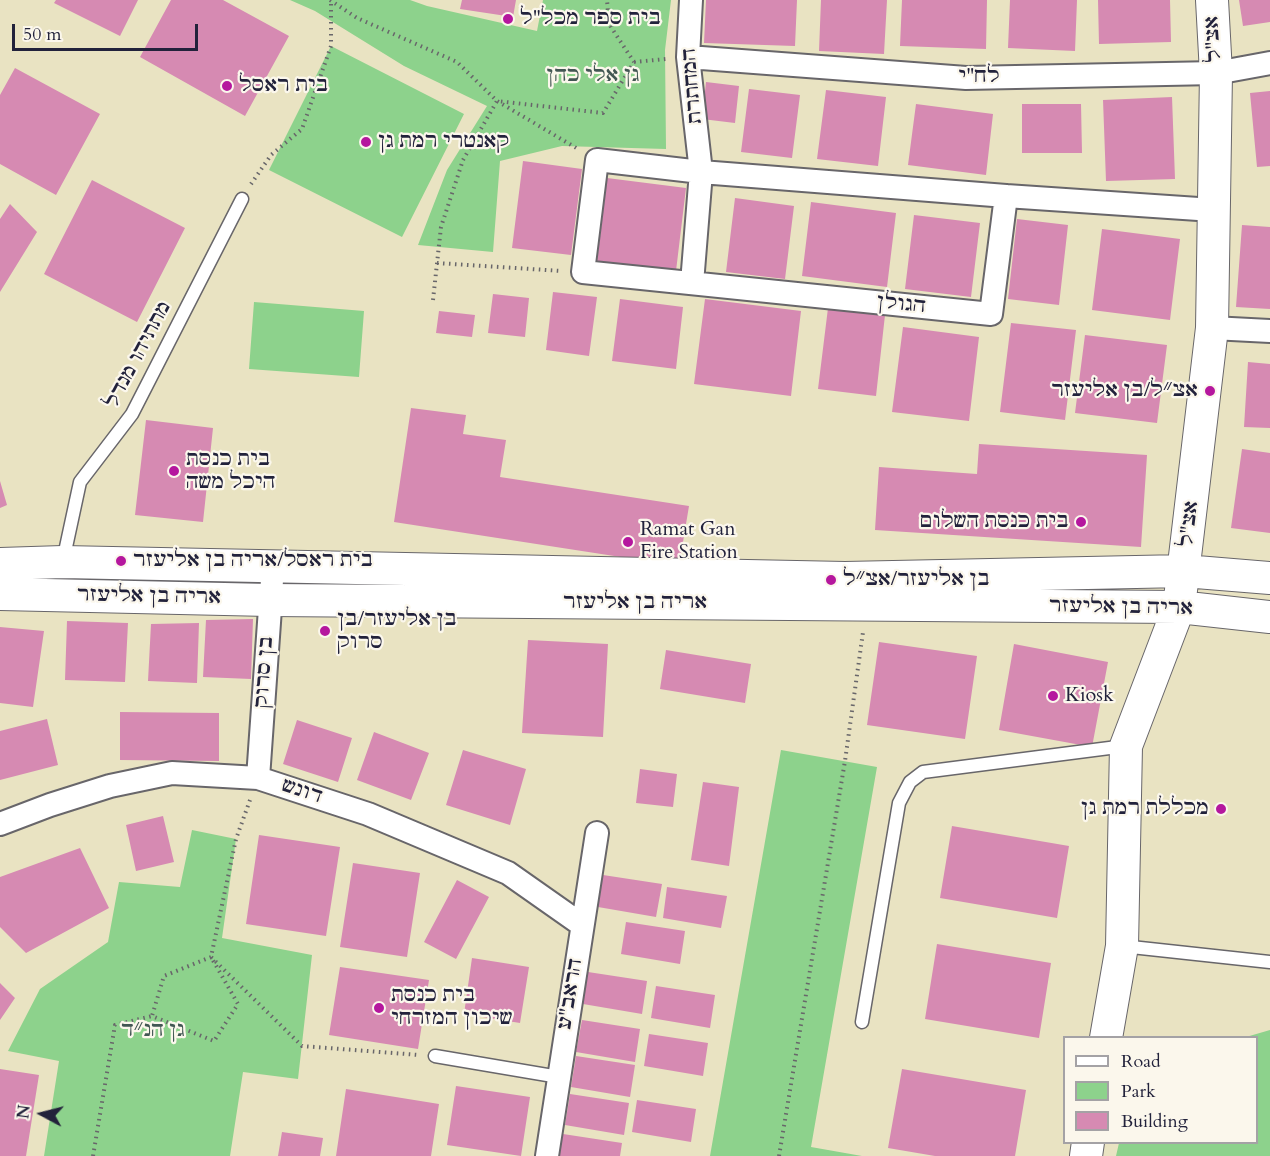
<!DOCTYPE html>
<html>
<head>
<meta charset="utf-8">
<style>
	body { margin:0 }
	#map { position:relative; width:1270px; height:1156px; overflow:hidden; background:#e9e3c2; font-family:Cardo,serif }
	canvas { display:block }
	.legend { position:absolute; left:1063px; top:1036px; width:195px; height:108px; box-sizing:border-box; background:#fbf7ec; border:2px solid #a4a2a5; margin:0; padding:8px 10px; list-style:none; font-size:18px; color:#22223b }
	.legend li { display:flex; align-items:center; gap:12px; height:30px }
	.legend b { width:30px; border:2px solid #a4a2a5 }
	.north { position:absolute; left:12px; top:1084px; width:60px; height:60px; -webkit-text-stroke:4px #fbf7ec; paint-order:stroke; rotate:277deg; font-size:16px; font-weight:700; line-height:24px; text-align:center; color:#22223b }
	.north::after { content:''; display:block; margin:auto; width:21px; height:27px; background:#22223b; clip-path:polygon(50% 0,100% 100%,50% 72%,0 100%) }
	.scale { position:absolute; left:12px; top:24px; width:186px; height:27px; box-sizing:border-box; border:3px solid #22223b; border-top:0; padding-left:8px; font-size:18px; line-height:21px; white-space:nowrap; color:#22223b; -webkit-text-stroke:4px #fbf7ec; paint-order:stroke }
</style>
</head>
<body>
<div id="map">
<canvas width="1270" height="1156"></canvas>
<ul class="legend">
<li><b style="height:8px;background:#fff"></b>Road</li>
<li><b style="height:16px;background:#8dd28c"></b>Park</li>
<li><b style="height:16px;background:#d68ab2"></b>Building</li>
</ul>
<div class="north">N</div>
<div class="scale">50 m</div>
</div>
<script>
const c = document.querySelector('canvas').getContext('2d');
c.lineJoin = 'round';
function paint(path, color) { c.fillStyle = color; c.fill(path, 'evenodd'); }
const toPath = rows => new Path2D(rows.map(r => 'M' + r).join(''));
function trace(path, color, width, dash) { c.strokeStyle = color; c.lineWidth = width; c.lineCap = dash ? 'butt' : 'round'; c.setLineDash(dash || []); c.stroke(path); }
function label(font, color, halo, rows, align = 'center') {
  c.font = font + ' Cardo,"Frank Ruhl Libre",serif'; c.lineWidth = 4.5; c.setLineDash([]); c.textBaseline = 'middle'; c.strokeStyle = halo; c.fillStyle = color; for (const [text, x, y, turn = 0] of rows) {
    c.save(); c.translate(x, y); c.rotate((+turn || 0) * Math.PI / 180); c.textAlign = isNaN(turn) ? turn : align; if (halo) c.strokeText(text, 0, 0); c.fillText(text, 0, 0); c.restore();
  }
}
paint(toPath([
	[290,0,410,0,427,6,537,31,543,0,671,0,665,50,666,149,562,146,500,161,493,252,418,245,447,170,487,106,404,66,315,11],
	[331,46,464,114,402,237,269,170],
	[254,302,364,311,359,377,249,369],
	[781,750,877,767,811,1147,862,1156,710,1156],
	[192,830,236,839,222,938,312,955,298,1079,243,1072,230,1156,44,1156,59,1061,8,1051,40,989,108,942,119,882,180,887],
	[1270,1030,1270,1156,1116,1156,1119,1143,1256,1142,1256,1038,1246,1037]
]), '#8dd28c');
paint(toPath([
	[56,0,138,0,120,36,54,3],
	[171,0,223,0,289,36,245,116,140,57],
	[462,0,516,0,513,17,460,9],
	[706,0,797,0,795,46,704,43],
	[821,0,887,0,884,54,819,51],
	[902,0,987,0,986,49,900,46],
	[1010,0,1077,0,1075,51,1008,48],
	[1098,0,1170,0,1171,42,1099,44],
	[1239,0,1270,0,1270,22,1243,26],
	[15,68,100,114,56,195,0,164,0,95],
	[706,82,739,86,735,123,702,119],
	[749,89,800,95,792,158,741,152],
	[826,90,886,97,878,166,817,159],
	[1270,91,1270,166,1257,167,1250,93],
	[1172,97,1175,179,1106,181,1103,100],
	[916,104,993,114,986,175,908,165],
	[1022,104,1081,104,1082,153,1022,153],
	[523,161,582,169,571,255,512,248],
	[607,178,686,188,676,271,597,261],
	[92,180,185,228,137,322,44,274],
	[735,198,794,206,785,279,726,272],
	[811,202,896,213,887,287,802,276],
	[10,204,37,232,0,292,0,219],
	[914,215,980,223,971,297,905,289],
	[1017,219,1068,225,1059,305,1008,299],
	[1242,225,1270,227,1270,309,1236,307],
	[1102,229,1180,239,1170,320,1092,310],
	[553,292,597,297,589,356,546,350],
	[493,294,529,298,525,337,488,333],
	[620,299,683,307,676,369,612,361],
	[705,299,801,311,791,396,694,384],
	[828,308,885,315,876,396,818,389],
	[439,311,475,315,472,337,436,333],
	[1011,323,1076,330,1065,420,1000,412],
	[903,327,979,337,969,421,892,412],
	[1085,335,1167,345,1157,423,1075,413],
	[1248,362,1270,364,1270,428,1244,427],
	[411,408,466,415,463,434,506,440,500,477,689,506,679,566,394,522],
	[146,420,213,428,203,522,135,515],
	[979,444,1147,455,1141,547,875,530,879,467,977,474],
	[1242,449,1270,453,1270,533,1231,528],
	[0,481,7,505,0,508],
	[253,619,251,679,203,677,206,620],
	[67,621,128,623,125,682,65,680],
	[199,623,197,683,148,681,151,624],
	[0,627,44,631,33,707,0,703],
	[528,640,608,644,603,737,522,733],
	[879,642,977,656,965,739,867,725],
	[1014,644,1108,662,1092,747,999,730],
	[666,650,751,664,745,703,660,689],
	[120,712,219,713,219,761,120,760],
	[47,719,58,765,0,780,0,731],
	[297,720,352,738,338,782,283,764],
	[374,732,429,753,411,800,357,780],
	[463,750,526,769,510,825,446,805],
	[640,769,677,774,673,807,636,803],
	[703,782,739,787,729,866,691,860],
	[163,816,174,862,136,871,126,825],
	[952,826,1069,846,1057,918,940,898],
	[259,835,340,847,326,936,246,924],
	[80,848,109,908,26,953,0,927,0,877],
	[353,863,420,873,407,957,340,947],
	[603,875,662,884,656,917,598,907],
	[457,880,489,897,456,959,424,942],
	[667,887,727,896,721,928,663,918],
	[626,922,685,931,680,964,621,954],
	[937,944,1051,963,1039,1038,925,1019],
	[472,958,529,967,520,1023,464,1014],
	[340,967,429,980,418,1049,329,1035],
	[588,972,647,981,642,1014,583,1004],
	[0,983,15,998,0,1020],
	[656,986,715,995,710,1028,651,1018],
	[582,1020,640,1029,635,1062,576,1052],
	[649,1034,708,1043,703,1076,644,1066],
	[576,1056,635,1065,630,1097,571,1087],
	[0,1069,39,1075,26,1156,0,1156],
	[902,1069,1026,1090,1015,1156,935,1156,888,1148],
	[456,1086,530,1097,521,1156,447,1145],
	[346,1089,439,1104,431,1156,336,1156],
	[570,1094,629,1103,624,1135,565,1125],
	[637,1100,696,1109,691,1142,632,1132],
	[282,1132,323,1138,320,1156,278,1156],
	[563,1134,622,1143,620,1156,559,1156]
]), '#d68ab2');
const lane = toPath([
	[63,561,80,482,132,414,242,199],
	[1122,946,1270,962],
	[862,1022,899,803,910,782,923,772,1125,746],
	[435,1056,559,1077]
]);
const street = toPath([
	[691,0,688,57,701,172,692,283],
	[688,57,966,78,1216,73,1270,63],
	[1006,196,991,314,583,272,597,160,701,172,1006,196,1213,210],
	[1212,328,1270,331],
	[258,778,273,566],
	[0,824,50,805,110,786,172,773,258,778,368,814,508,873,582,925],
	[547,1156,597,833]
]);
const secondary = toPath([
	[0,564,63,562,845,578,1184,571,1270,578],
	[0,594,269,600,1179,607,1270,617],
	[1106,1038,1122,946,1126,746,1179,607,1212,328,1216,73,1212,0],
	[1086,1156,1088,1142]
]);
trace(lane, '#68666a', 15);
trace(street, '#68666a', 26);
trace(secondary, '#68666a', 34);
trace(toPath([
	[330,0,357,18,457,62,497,101,578,149],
	[634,62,666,59],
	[251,184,271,155,302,129,331,46,331,1],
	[437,263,562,271],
	[433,300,441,227,463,160,497,101,603,113,634,62,609,24,607,0],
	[250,800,236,839,211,957,164,976,152,1016,214,1041,238,1004,211,957,302,1046,419,1055],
	[93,1156,115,1025,152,1016],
	[779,1156,845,761,863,632]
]), '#68666a', 4, [1.5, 4.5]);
trace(lane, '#fff', 12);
trace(street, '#fff', 22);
trace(secondary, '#fff', 32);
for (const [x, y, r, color] of [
	[508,19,6,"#b5179e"],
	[227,86,6,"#b5179e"],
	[366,142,6,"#b5179e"],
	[1210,391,6,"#b5179e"],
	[174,471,6,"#b5179e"],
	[1081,522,6,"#b5179e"],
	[628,542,6,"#b5179e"],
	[121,561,6,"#b5179e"],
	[831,580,6,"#b5179e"],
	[325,631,6,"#b5179e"],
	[1053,696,6,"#b5179e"],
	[1221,809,6,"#b5179e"],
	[379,1008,6,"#b5179e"]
]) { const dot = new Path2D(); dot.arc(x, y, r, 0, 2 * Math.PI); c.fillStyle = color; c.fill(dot); trace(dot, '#fbf7ec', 2); }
label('20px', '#22223b', '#fbf7ec', [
	["בית ספר מכל\"ל",520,19],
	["בית ראסל",239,86],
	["קאנטרי רמת גן",378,142],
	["אצ״ל/בן אליעזר",1198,391,"right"],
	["בית כנסת",186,460],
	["היכל משה",186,483],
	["בית כנסת השלום",1069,522,"right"],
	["Ramat Gan",640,530],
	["Fire Station",640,553],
	["בית ראסל/אריה בן אליעזר",133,561],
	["בן אליעזר/אצ״ל",843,580],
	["בן אליעזר/בן",337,620],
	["סרוק",337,643],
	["Kiosk",1065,696],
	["מכללת רמת גן",1209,809,"right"],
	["בית כנסת",391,996],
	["שיכון המזרחי",391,1019]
], 'left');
label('20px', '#22223b', '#fbf7ec', [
	["אצ\"ל",1214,39,-94],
	["לח\"י",979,77],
	["המחתרת",693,86,-95],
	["הגולן",901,305,6],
	["מתתיהו מנדל",139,355,-62],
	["אצ\"ל",1190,524,-83],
	["אריה בן אליעזר",149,597,1],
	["אריה בן אליעזר",635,603],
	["אריה בן אליעזר",1121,608,1],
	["בן סרוק",265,672,-86],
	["דונש",302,792,18],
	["הראב\"ע",571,994,-81]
]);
label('20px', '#425753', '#fbf7ec', [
	["גן אלי כהן",593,76],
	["גן הנ״ד",153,1031]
]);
</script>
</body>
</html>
